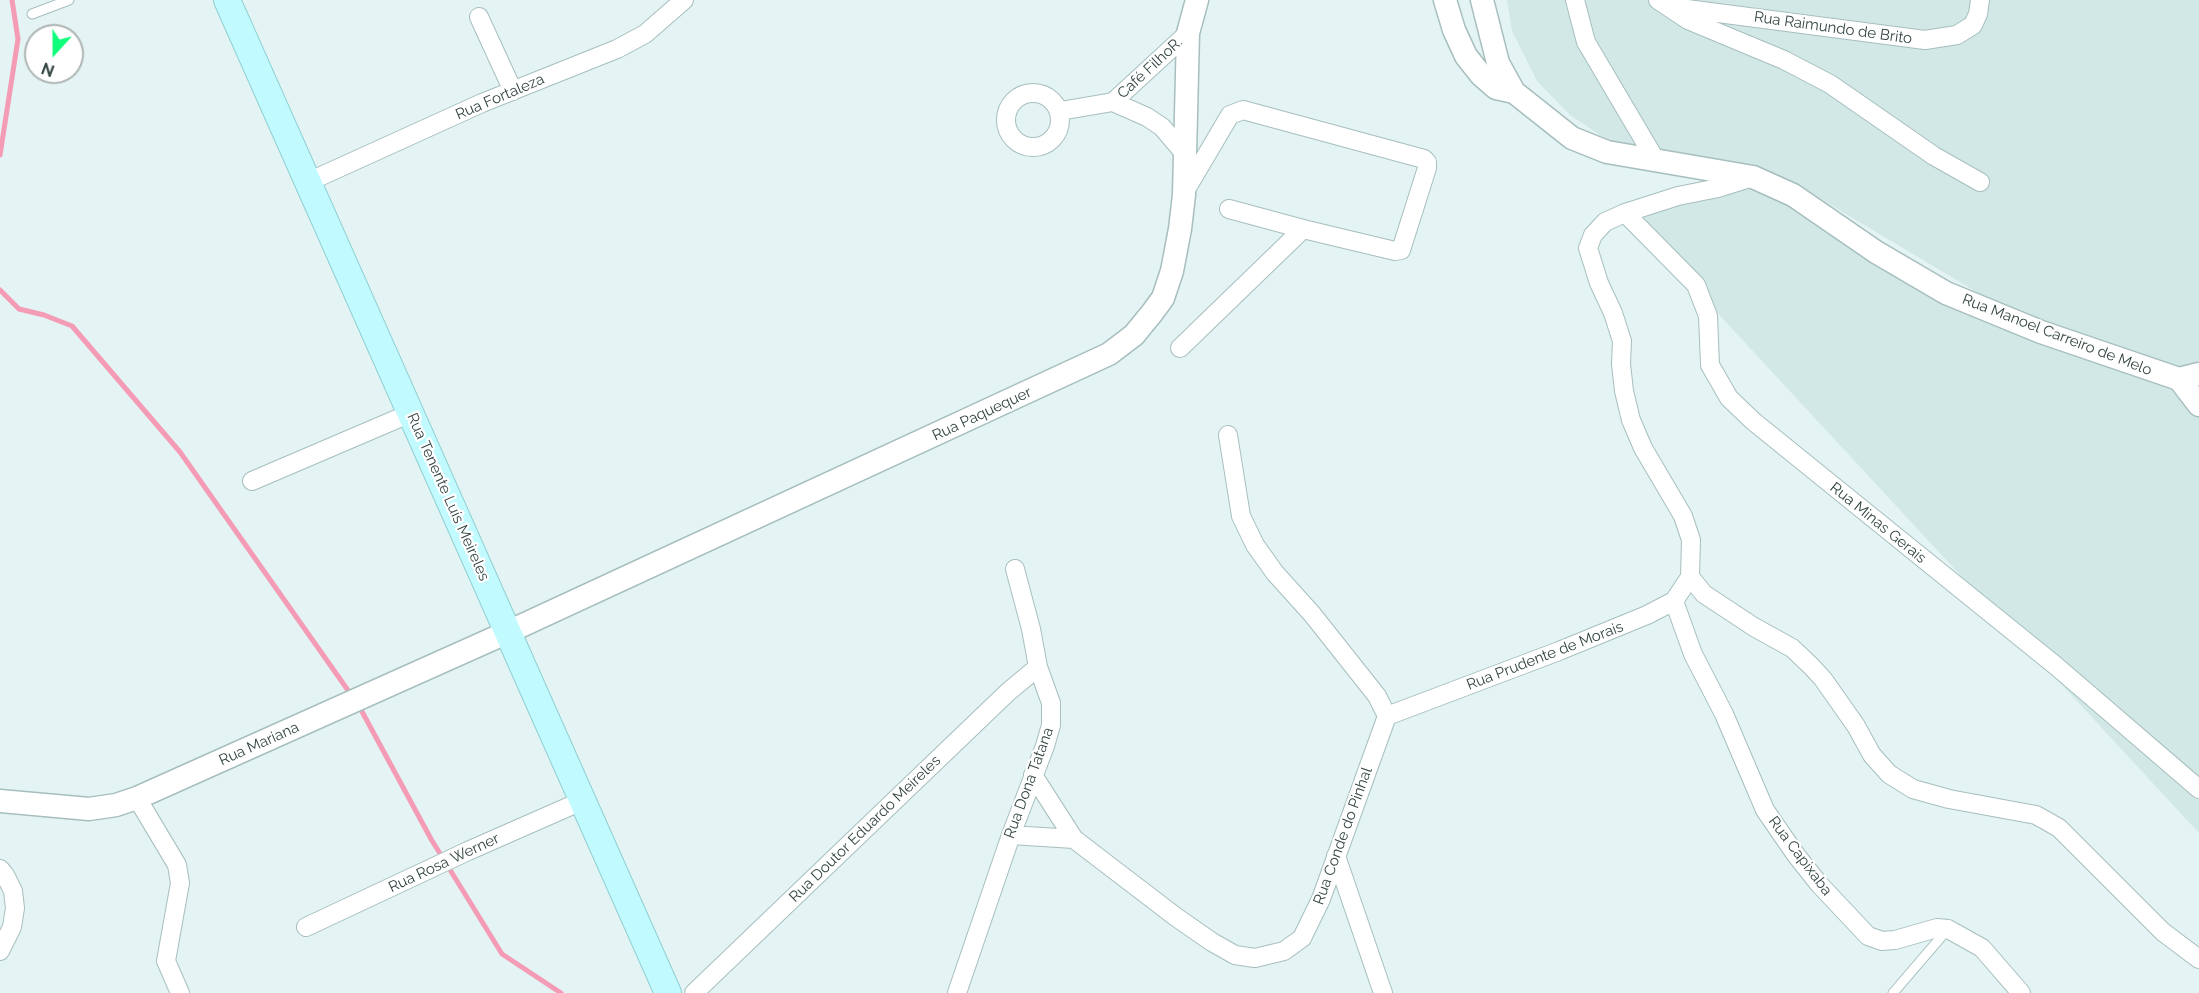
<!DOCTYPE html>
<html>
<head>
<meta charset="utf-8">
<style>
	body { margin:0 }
	#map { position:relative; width:2199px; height:993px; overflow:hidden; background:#e4f3f3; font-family:Raleway,sans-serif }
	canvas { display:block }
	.north { position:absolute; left:24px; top:24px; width:60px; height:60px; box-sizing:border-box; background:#fff; border:2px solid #aeb5b4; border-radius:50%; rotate:201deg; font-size:16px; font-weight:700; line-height:24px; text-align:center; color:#344644 }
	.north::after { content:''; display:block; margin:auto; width:21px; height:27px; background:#0fff7c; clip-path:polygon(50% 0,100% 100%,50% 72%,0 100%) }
</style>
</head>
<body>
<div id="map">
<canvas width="2199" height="993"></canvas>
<div class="north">N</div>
</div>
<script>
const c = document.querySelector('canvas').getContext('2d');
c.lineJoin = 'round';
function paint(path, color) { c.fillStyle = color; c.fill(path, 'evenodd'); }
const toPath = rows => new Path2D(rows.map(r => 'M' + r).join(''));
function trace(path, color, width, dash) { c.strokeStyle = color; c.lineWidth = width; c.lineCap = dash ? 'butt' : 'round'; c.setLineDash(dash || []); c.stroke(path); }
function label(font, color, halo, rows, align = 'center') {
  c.font = font + ' Raleway,sans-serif'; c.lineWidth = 4.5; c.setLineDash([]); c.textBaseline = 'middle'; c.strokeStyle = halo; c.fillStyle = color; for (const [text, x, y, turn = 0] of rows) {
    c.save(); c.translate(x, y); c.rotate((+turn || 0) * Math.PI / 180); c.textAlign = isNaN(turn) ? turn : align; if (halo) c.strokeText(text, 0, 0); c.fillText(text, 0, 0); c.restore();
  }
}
paint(toPath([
	[1507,0,2199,0,2199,369,2164,366,1995,303,1809,192,1780,178,1992,315,2199,377,2199,833,1625,213,1778,178,1618,147,1570,115,1537,81,1512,31]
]), '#d2e8e7');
trace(toPath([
	[0,155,18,39,12,0],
	[0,290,19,309,44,315,72,326,180,452,352,696],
	[359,706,431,839,502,954,561,993]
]), '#f49cb5', 5);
const service = toPath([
	[32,14,69,0],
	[1893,993,1948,929]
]);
const minor = toPath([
	[1575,0,1586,42,1655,159],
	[1658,0,1688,20,1784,60,1830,84,1934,156,1980,182],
	[1672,7,1925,40,1957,35,1973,25,1978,14,1980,0],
	[479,17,513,91],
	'1006 120a27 27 0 1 1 54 0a27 27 0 1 1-54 0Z',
	[1113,102,1147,117,1162,127,1184,153],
	[1060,111,1113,102,1188,33],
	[1753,177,1718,188,1678,196,1625,213,1605,222,1593,235,1588,248,1599,283,1613,313,1622,341,1621,364,1624,391,1631,420,1643,448,1683,516,1691,540,1690,577,1704,594,1754,627,1792,648,1811,666,1823,679,1856,726,1872,755,1889,774,1913,789,1949,799,2036,815,2059,828,2163,932,2199,959],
	[308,182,482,103,617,49,645,34,684,0],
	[1184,193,1230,115,1243,110,1424,159,1427,162,1427,168,1401,250,1395,251,1303,229,1229,209],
	[1625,213,1696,285,1708,316,1710,365,1729,398,1753,421,2056,666,2199,789],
	[1180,348,1303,229],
	[252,481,411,413],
	[1674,601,1693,654,1724,714,1765,810,1796,855,1819,884,1868,936,1882,941,1895,940,1937,928,1948,929,1982,948,2021,993],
	[1387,716,1559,651,1647,615,1674,601,1690,577],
	[1033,775,1074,839,1176,917,1212,942,1235,955,1255,958,1284,951,1302,938,1321,899,1387,716,1377,696,1312,614,1275,573,1255,545,1241,516,1228,435],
	[137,798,177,865,180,883,166,961,180,993],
	[1011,835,1074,839],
	[1336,856,1383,993],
	[0,869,5,875,13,891,15,908,12,927,0,951],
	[306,927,468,851,584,800],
	[694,993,1008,692,1038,667],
	[957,993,1011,835,1045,746,1051,725,1051,703,1038,667,1031,629,1015,569]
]);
const tertiary = toPath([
	[1445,0,1454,30,1466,56,1481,75,1496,88,1514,92],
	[1482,0,1498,63,1514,92,1572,138,1607,152,1753,177,1793,195,1876,252,1946,293,2041,332,2179,379,2199,405],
	[2179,379,2199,374],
	[0,801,89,809,116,805,137,798,508,632,1109,354,1134,335,1152,313,1163,298,1172,271,1180,229,1184,195,1188,33,1197,0]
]);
const secondary = toPath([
	[227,0,668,993]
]);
trace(service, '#a6bfbe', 11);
trace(minor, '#a6bfbe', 20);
trace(tertiary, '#a6bfbe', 25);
trace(secondary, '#8fd0d3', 28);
trace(service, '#fff', 9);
trace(minor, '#fff', 18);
trace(tertiary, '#fff', 22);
trace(secondary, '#c2fbff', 26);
label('15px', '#344644', '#fff', [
	["Rua Raimundo de Brito",1833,28,8],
	["Café FilhoR.",1150,68,-43],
	["Rua Fortaleza",500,97,-23],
	["Rua Manoel Carreiro de Melo",2057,335,21],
	["Rua Paquequer",982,414,-25],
	["Rua Tenente Luís Meireles",448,497,66],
	["Rua Minas Gerais",1878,523,39],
	["Rua Prudente de Morais",1545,656,-21],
	["Rua Mariana",259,744,-24],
	["Rua Dona Tatana",1029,783,-70],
	["Rua Doutor Eduardo Meireles",865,829,-44],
	["Rua Conde do Pinhal",1343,836,-70],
	["Rua Capixaba",1800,856,53],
	["Rua Rosa Werner",444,863,-25]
]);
</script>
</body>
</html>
